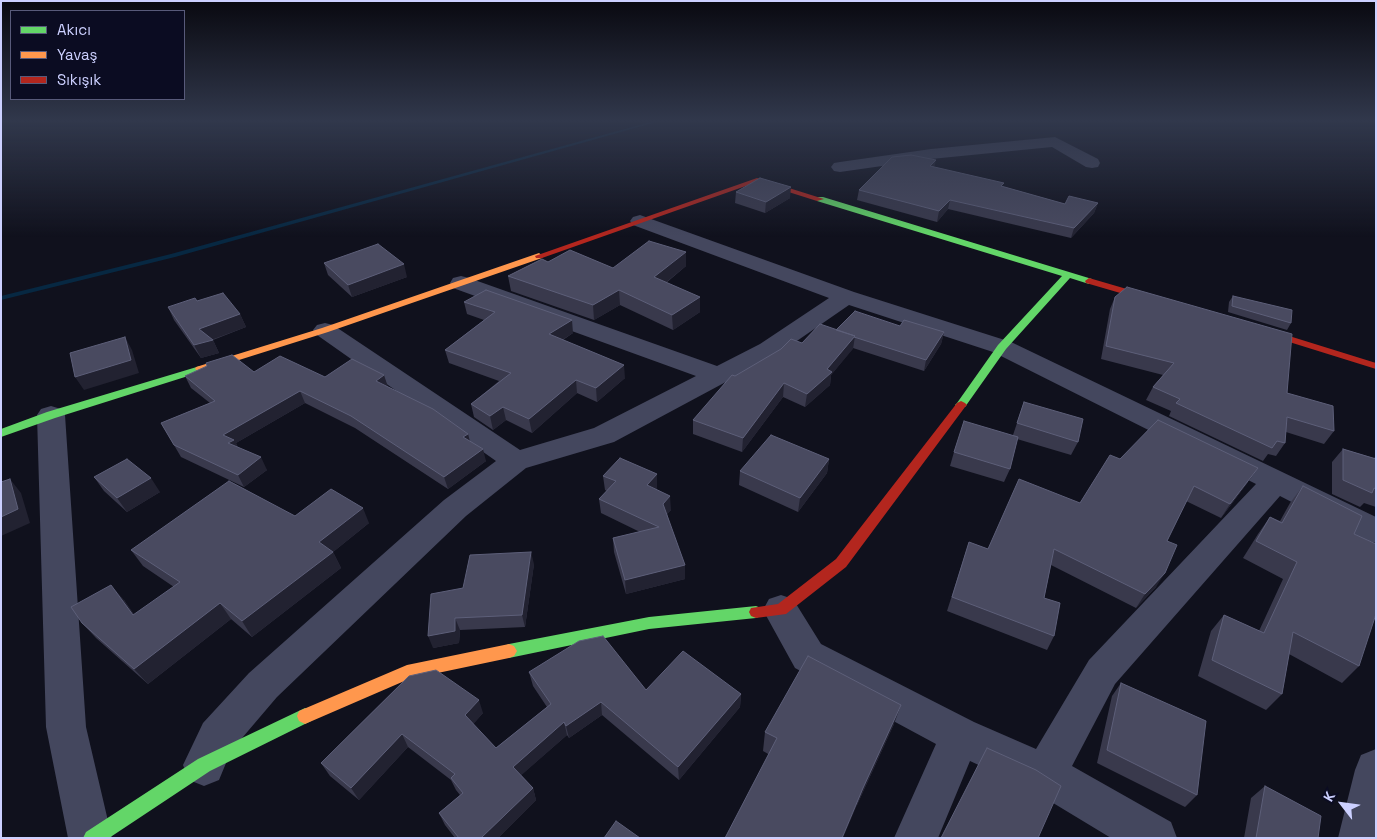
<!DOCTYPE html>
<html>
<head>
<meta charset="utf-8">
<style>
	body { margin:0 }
	#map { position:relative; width:1377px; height:839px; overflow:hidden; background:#10111d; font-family:"Space Grotesk",sans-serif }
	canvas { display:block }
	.frame { position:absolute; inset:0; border:2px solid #ccd0ff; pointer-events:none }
	.legend { position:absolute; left:10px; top:10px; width:175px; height:90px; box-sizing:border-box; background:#0b0c22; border:1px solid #585a7a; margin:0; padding:6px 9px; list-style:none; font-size:15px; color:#ccd0ff }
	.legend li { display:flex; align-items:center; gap:10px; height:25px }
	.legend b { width:25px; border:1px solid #585a7a }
	.north { position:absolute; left:1317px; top:779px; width:50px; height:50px; -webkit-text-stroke:4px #0b0c22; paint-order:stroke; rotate:300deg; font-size:14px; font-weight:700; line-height:20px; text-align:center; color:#ccd0ff }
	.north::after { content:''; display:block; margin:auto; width:18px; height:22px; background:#ccd0ff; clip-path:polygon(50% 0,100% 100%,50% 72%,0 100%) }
</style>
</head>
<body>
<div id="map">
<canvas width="1377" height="839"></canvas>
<div class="frame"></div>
<ul class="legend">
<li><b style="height:6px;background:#63d668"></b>Akıcı</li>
<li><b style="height:6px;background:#ff974d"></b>Yavaş</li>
<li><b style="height:6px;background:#b3261e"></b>Sıkışık</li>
</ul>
<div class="north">K</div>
</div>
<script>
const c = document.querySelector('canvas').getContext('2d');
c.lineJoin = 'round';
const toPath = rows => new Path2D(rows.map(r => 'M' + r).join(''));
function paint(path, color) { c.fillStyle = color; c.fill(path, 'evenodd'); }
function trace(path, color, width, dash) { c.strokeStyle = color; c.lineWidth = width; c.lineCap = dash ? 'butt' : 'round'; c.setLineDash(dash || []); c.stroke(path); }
paint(toPath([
	[657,120,664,120,175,257,1,300,1,296,171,254,657,120]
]), '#072842');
paint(toPath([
	[1055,137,1098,159,1100,163,1098,167,1092,168,1086,167,1052,147,931,159,840,172,834,171,831,167,834,163,840,162,931,149,1055,137],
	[640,215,854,292,1011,342,1376,517,1376,543,1365,540,1280,496,1115,684,1072,766,1171,822,1177,838,1111,838,1030,789,970,761,938,838,894,838,936,744,795,668,763,610,769,599,781,595,793,599,821,644,974,722,1036,749,1089,660,1256,484,993,352,849,305,778,354,614,442,526,468,466,516,277,697,231,751,219,780,204,786,189,780,183,765,203,723,249,673,444,500,496,461,317,335,313,330,317,325,325,323,333,325,520,450,594,428,696,376,453,288,450,283,453,278,461,276,469,278,717,366,760,344,829,298,633,225,630,221,633,217,640,215],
	[51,406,61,409,65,415,86,727,112,838,68,838,46,727,37,415,41,409,51,406],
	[1376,749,1376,838,1338,838,1355,770,1361,755,1376,749]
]), '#44475e');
paint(toPath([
	[817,197,823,197,1092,279,1093,281,1089,284,1070,278,1006,349,965,407,957,407,955,405,957,403,998,345,1062,276,817,201,817,197],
	[200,366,204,367,205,369,204,371,55,418,1,437,1,429,47,412,200,366],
	[756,606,761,608,763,612,761,616,756,618,649,629,509,658,504,656,501,651,504,646,509,644,649,617,756,606],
	[305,708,311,711,313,716,311,721,210,771,109,838,83,838,86,832,198,759,305,708]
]), '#63d668');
paint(toPath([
	[539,253,543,256,542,258,328,332,204,371,200,372,195,369,196,367,322,328,539,253],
	[509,644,514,646,517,651,514,656,509,658,409,679,305,724,299,721,297,716,299,711,407,665,509,644]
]), '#ff974d');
paint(toPath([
	[757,178,824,199,817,201,757,182,542,258,536,258,535,256,757,178],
	[1089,278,1161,299,1163,301,1158,304,1086,283,1085,281,1089,278],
	[1257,326,1376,363,1376,369,1254,331,1252,329,1257,326],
	[961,401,965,403,967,405,965,407,846,567,786,614,756,618,751,616,749,612,751,608,778,604,836,559,957,403,961,401]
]), '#b3261e');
paint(toPath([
	[934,167,1065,204,1098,203,1094,213,1071,238,948,209,937,222,857,200,859,190],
	[736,192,790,198,765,213,735,203],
	[324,263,407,277,352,297,328,275],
	[686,266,666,283,700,312,673,330,620,305,594,320,511,291,508,276,613,268],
	[1233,296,1291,323,1287,330,1228,312,1229,302],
	[1115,297,1287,393,1334,431,1324,444,1286,432,1285,443,1276,456,1268,454,1263,461,1169,416,1171,411,1146,400,1153,387,1163,375,1101,359,1110,309],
	[197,301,240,314,246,327,213,340,219,353,201,358,174,320,168,307],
	[464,302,573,333,563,340,625,378,597,402,577,393,532,433,506,420,493,430,474,417,471,404,499,381,449,363,445,350,484,320,467,314],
	[900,326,944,332,941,344,924,371,853,348,831,375,830,385,805,407,783,397,742,452,693,434,693,420,735,376,802,343,836,330],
	[254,372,325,377,388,387,468,434,470,441,486,461,448,489,355,428,305,403,236,443,238,448,267,470,244,487,181,457,161,423,210,403,191,388,185,376],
	[1024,402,1078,442,1071,455,1017,439,1010,469,1004,482,950,466,954,452,1013,435],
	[1343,449,1374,458,1376,456,1376,507,1364,503,1360,507,1332,494,1332,462],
	[829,459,827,473,798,512,739,485,740,471],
	[1120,459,1248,482,1221,518,1186,501,1167,541,1156,587,1136,608,1051,565,1044,598,1054,636,1047,650,947,611,969,542,988,549,1080,503],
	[657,474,657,488,656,489,671,510,667,514,685,579,626,594,614,552,613,538,640,532,601,513,599,499,607,491,605,490,603,476],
	[94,477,160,492,127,512,104,491],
	[1303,486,1354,534,1359,666,1342,683,1289,654,1282,694,1266,710,1198,676,1211,631,1224,615,1259,631,1283,579,1243,558,1258,534,1270,517,1280,521,1290,503],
	[295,516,369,523,333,552,341,568,252,637,231,619,148,684,96,638,82,623,124,600,134,615,174,587,143,566,131,550],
	[534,564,525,627,460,630,459,643,433,648,463,588],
	[529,672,646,690,741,694,740,707,679,780,602,715,569,738,567,735,521,775,533,788,536,800,498,838,455,838,445,825,439,813,460,795,456,790,451,780,408,747,359,800,330,776,321,763,409,676,483,713,473,724,496,748,547,707,533,686],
	[1121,683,1197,795,1185,807,1097,763,1112,696],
	[894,724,857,805,763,751,765,732],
	[1265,786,1318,838,1244,838,1251,798]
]), '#39394c');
paint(toPath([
	[936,160,934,169,930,166],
	[791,187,790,198,765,213,766,202],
	[950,200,948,209,937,222,939,211],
	[1098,203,1094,213,1071,238,1074,228],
	[686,252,686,266,654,292,654,277],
	[404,264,407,277,352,297,348,285],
	[619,290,620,305,594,320,593,305],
	[700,297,700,312,673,330,672,315],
	[240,314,246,327,211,340,213,340,219,353,201,358,194,345,199,329],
	[572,320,573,333,551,347,549,334],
	[944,332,941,344,924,371,926,360],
	[855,336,853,349,831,375,830,385,805,407,807,394],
	[125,337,132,350,139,373,84,390,75,377],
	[624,365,625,378,597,402,596,388],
	[384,375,388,387,376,381],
	[576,380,577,393,532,433,529,419],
	[784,383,783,397,742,452,743,438],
	[300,391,305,403,236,443,240,452,235,456,223,435],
	[503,407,506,420,493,430,490,416],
	[468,434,471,446,463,437],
	[483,449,486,461,448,489,444,477],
	[261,457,267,470,244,487,238,475],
	[829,459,827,473,798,512,800,498],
	[1258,468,1248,482,1221,518,1230,504],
	[657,474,657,488,647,499,647,485],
	[151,478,160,492,127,512,117,498],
	[10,479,21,493,30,523,1,536,1,517],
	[670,496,671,510,664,518,663,504],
	[363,508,369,523,333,552,341,568,252,637,242,621,319,542],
	[531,552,534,564,525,627,522,615],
	[685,565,685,579,626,594,625,580],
	[1165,573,1156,587,1136,608,1145,594],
	[111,585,124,600,146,631,133,615],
	[220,603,231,619,148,684,134,669],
	[455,618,460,630,459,643,433,648,428,636],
	[741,694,740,707,679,780,678,767],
	[479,700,483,713,470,728,465,715],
	[601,702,602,715,569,738,566,726],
	[901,705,894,724,857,805,843,838,842,838,863,788],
	[564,722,567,735,517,779,513,767],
	[402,734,408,747,359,800,351,788],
	[533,788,536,800,498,838,481,838]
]), '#222231');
const building = toPath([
	[911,155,936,160,930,166,1004,183,1001,186,1065,204,1069,196,1098,203,1074,228,950,200,939,211,859,190,892,157,911,155],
	[760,178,791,187,766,202,736,192,760,178],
	[649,241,686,252,654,277,700,297,672,315,619,290,593,305,508,276,542,259,548,262,570,250,613,268,649,241],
	[378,244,404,264,348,285,324,263,378,244],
	[1127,287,1292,334,1287,393,1333,406,1334,431,1287,417,1285,443,1277,441,1272,448,1176,403,1180,399,1153,387,1174,363,1106,346,1115,297,1127,287],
	[486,290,572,320,549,334,624,365,596,388,576,380,529,419,503,407,490,416,471,404,511,373,445,350,495,312,464,302,486,290],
	[223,293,240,314,199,329,213,340,194,345,168,307,195,298,197,301,223,293],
	[1233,296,1292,310,1291,323,1232,306,1233,296],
	[855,311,900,326,904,320,944,332,926,360,854,337,855,336,836,330,855,311],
	[820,324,855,336,827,369,832,372,807,394,784,383,743,438,693,420,732,375,735,376,781,349,791,339,802,343,820,324],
	[125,337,131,360,75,377,70,353,125,337],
	[232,355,254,372,280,356,325,377,352,359,384,375,376,381,433,409,468,434,463,437,483,449,444,477,351,416,300,391,223,435,234,440,228,443,261,457,238,475,174,445,161,423,215,401,185,376,207,366,206,363,232,355],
	[1024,402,1083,419,1078,442,1017,423,1024,402],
	[1158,420,1258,468,1230,504,1194,486,1167,541,1177,545,1165,573,1145,594,1054,549,1044,598,1060,603,1054,636,952,597,969,542,988,549,1019,479,1080,503,1110,455,1120,459,1158,420],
	[964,421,1018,437,1010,469,954,452,964,421],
	[771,435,829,459,800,498,740,471,771,435],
	[1343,449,1376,459,1376,489,1374,488,1372,493,1343,480,1343,449],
	[620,458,657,474,647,485,670,496,663,504,685,565,625,580,613,538,659,527,599,499,616,481,603,476,620,458],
	[127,459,151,478,117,498,94,477,127,459],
	[10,479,18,509,1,517,1,482,10,479],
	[229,481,295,516,331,489,363,508,319,542,333,552,242,621,220,603,134,669,82,623,71,607,111,585,133,615,180,582,131,550,229,481],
	[1303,486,1362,516,1354,534,1376,544,1376,614,1359,666,1293,632,1282,694,1212,660,1224,615,1264,633,1297,562,1256,541,1270,517,1282,523,1303,486],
	[531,552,522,615,455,618,455,631,428,636,431,594,463,588,470,555,531,552],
	[603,636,646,690,683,651,741,694,678,767,601,702,566,726,564,722,513,767,533,788,481,838,459,838,439,813,463,793,451,778,455,774,402,734,351,788,321,763,409,676,436,670,479,700,465,715,496,748,551,704,529,672,579,641,603,636],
	[808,656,901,705,863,788,842,838,725,838,777,738,765,732,808,656],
	[1121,683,1206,721,1197,795,1107,750,1121,683],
	[987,748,1036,770,1061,786,1038,838,941,838,987,748],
	[1265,786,1321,816,1318,838,1256,838,1265,786],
	[616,821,640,838,604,838,616,821]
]);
paint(building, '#494a60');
trace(building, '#5d5f79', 1);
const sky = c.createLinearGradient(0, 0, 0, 237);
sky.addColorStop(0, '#090910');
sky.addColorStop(0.51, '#31384c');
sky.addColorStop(1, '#31384c00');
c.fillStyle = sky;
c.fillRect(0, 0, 1377, 237);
</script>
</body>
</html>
